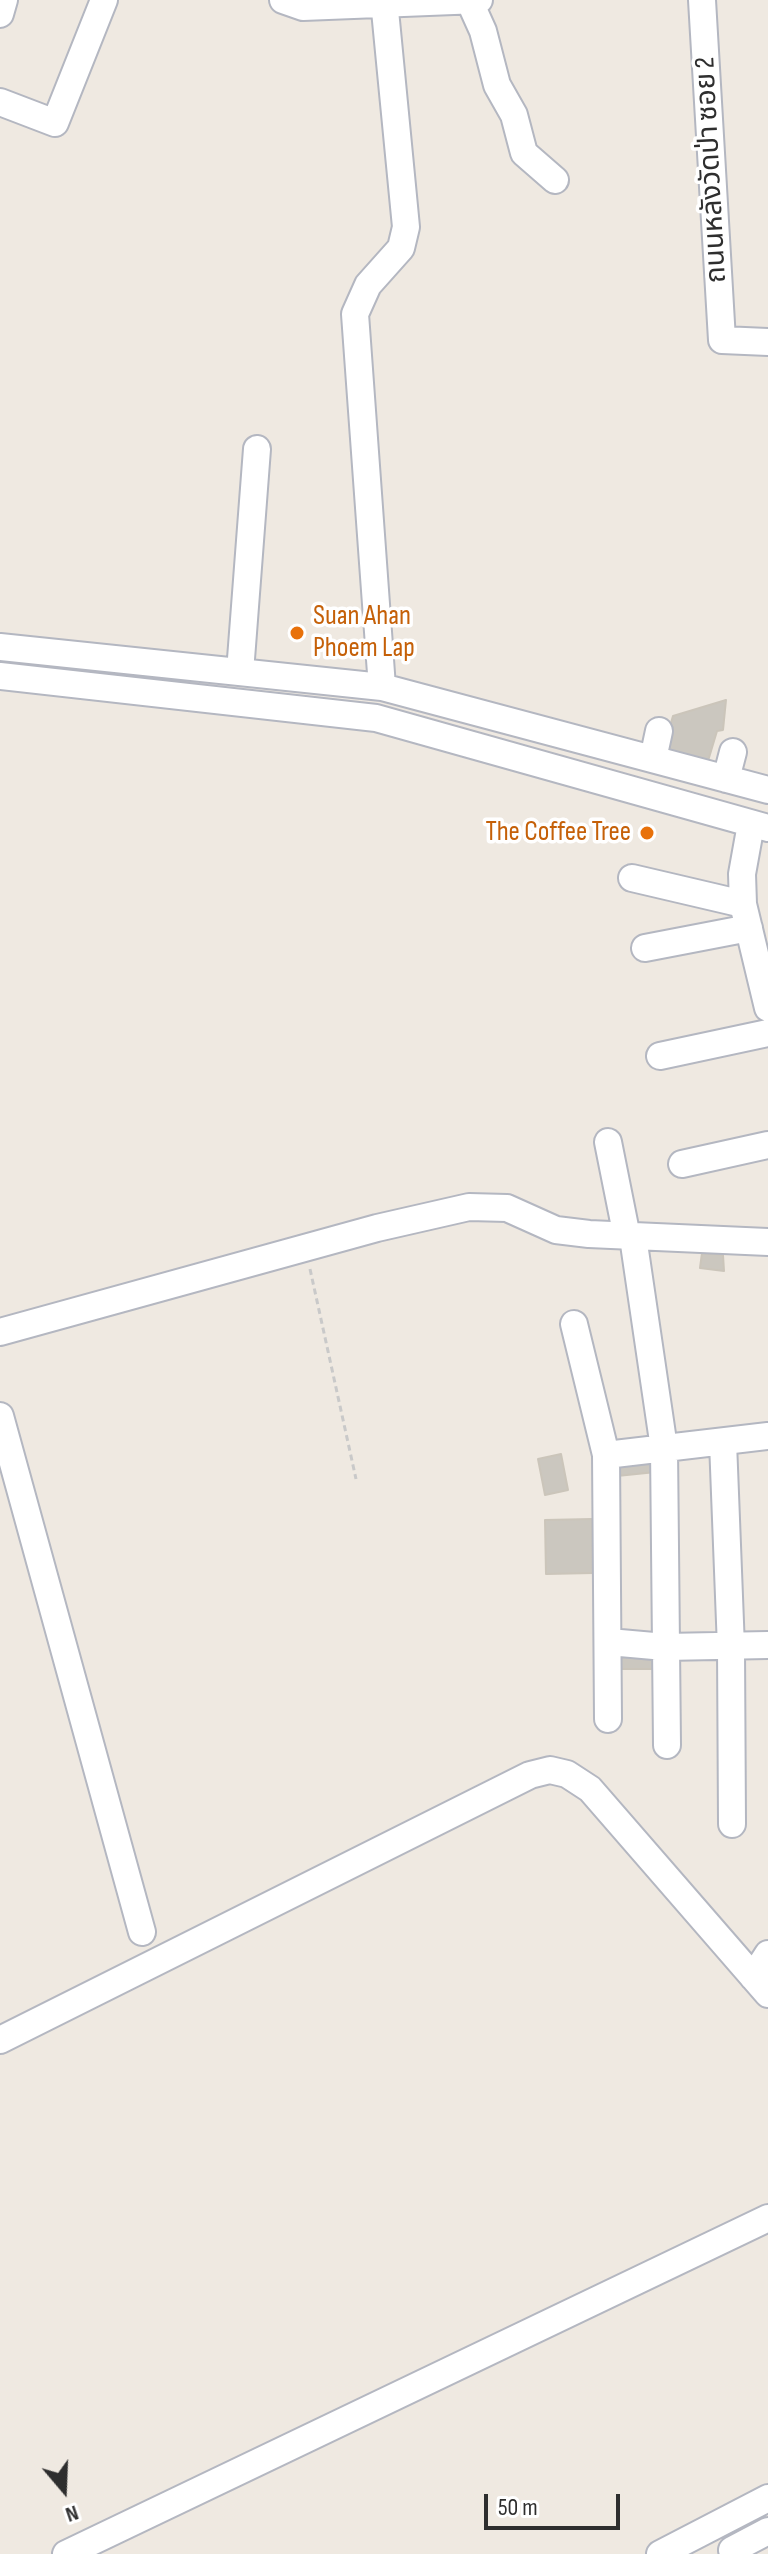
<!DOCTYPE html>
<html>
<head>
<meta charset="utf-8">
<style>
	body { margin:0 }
	#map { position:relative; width:768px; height:2554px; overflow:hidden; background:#efe9e1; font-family:"Sofia Sans Condensed",sans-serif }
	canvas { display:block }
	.north { position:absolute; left:24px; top:2450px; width:80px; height:80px; -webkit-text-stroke:6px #fff; paint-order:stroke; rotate:161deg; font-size:22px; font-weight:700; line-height:32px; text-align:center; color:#2e2e2e }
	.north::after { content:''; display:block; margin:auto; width:28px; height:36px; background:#2e2e2e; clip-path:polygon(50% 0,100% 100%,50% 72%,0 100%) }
	.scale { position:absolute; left:484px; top:2494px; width:136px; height:36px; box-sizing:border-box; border:4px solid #2e2e2e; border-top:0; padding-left:10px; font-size:24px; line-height:28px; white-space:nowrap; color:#2e2e2e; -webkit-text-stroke:6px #fff; paint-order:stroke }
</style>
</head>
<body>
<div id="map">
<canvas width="768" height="2554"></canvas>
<div class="north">N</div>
<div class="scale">50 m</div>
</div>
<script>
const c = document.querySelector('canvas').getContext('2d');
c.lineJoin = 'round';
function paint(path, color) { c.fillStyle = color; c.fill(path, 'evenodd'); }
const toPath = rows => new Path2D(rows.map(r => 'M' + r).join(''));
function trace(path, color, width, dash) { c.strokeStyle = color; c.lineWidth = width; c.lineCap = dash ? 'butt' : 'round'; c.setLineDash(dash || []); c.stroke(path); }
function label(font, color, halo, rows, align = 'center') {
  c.font = font + ' "Sofia Sans Condensed","Noto Sans Thai",sans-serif'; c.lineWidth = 7; c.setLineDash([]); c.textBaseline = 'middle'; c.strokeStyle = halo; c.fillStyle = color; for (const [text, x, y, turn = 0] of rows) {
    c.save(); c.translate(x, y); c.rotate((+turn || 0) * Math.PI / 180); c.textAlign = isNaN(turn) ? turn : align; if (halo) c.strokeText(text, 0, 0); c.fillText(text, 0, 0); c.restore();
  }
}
const building = toPath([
	[726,700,723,730,717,731,705,771,660,760,673,716,726,700],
	[702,1253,723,1255,724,1271,700,1268,702,1253],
	[561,1454,568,1490,545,1495,538,1459,561,1454],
	[654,1458,656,1472,617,1476,615,1462,654,1458],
	[592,1519,593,1573,546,1574,545,1520,592,1519],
	[614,1650,656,1650,656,1669,614,1669,614,1650]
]);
paint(building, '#cbc7bf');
trace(building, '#cbc5ba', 2);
const minor = toPath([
	[283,0,303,7,479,0],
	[469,0,483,31,497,85,514,115,524,153,555,180],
	[702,0,722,340,768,342],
	[0,14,4,0],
	[0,102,55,123,104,0],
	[0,647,382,687,768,790],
	[240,672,257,449],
	[0,676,376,718,768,828],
	[382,687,355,314,368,285,401,248,406,227,384,0],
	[653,759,659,731],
	[726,779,733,752],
	[751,824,742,874,743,904,768,1008],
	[632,878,743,904],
	[645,948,749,928],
	[660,1056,768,1033],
	[608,1142,627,1237],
	[682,1164,768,1145],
	[633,1237,664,1448,667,1745],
	[574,1324,606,1455,608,1719],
	[0,1332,377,1228,469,1207,507,1208,556,1230,589,1234,768,1242],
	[0,1416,142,1932],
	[723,1442,731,1648,732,1824],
	[606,1455,768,1436],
	[609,1642,665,1647,768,1645],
	[753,1977,768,1954],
	[0,2040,530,1775,550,1770,567,1774,590,1789,768,1994],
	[732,2550,768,2531],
	[66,2554,768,2218],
	[660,2554,768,2498]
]);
trace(minor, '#b4b7c1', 30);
trace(toPath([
	[310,1269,356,1479]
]), '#c9c9c9', 3, [6, 4]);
trace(minor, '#fff', 26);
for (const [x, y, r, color] of [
	[297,633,8,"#e8710a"],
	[647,833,8,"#e8710a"]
]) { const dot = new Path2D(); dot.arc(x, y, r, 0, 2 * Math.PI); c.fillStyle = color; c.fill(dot); trace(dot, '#fff', 3); }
label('28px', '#2e2e2e', '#fff', [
	["ถนนหลังวัดป่า ซอย 2",712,170,-93]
]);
label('28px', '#c56008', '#fff', [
	["Suan Ahan",313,617],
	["Phoem Lap",313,649],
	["The Coffee Tree",631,833,"right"]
], 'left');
</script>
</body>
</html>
